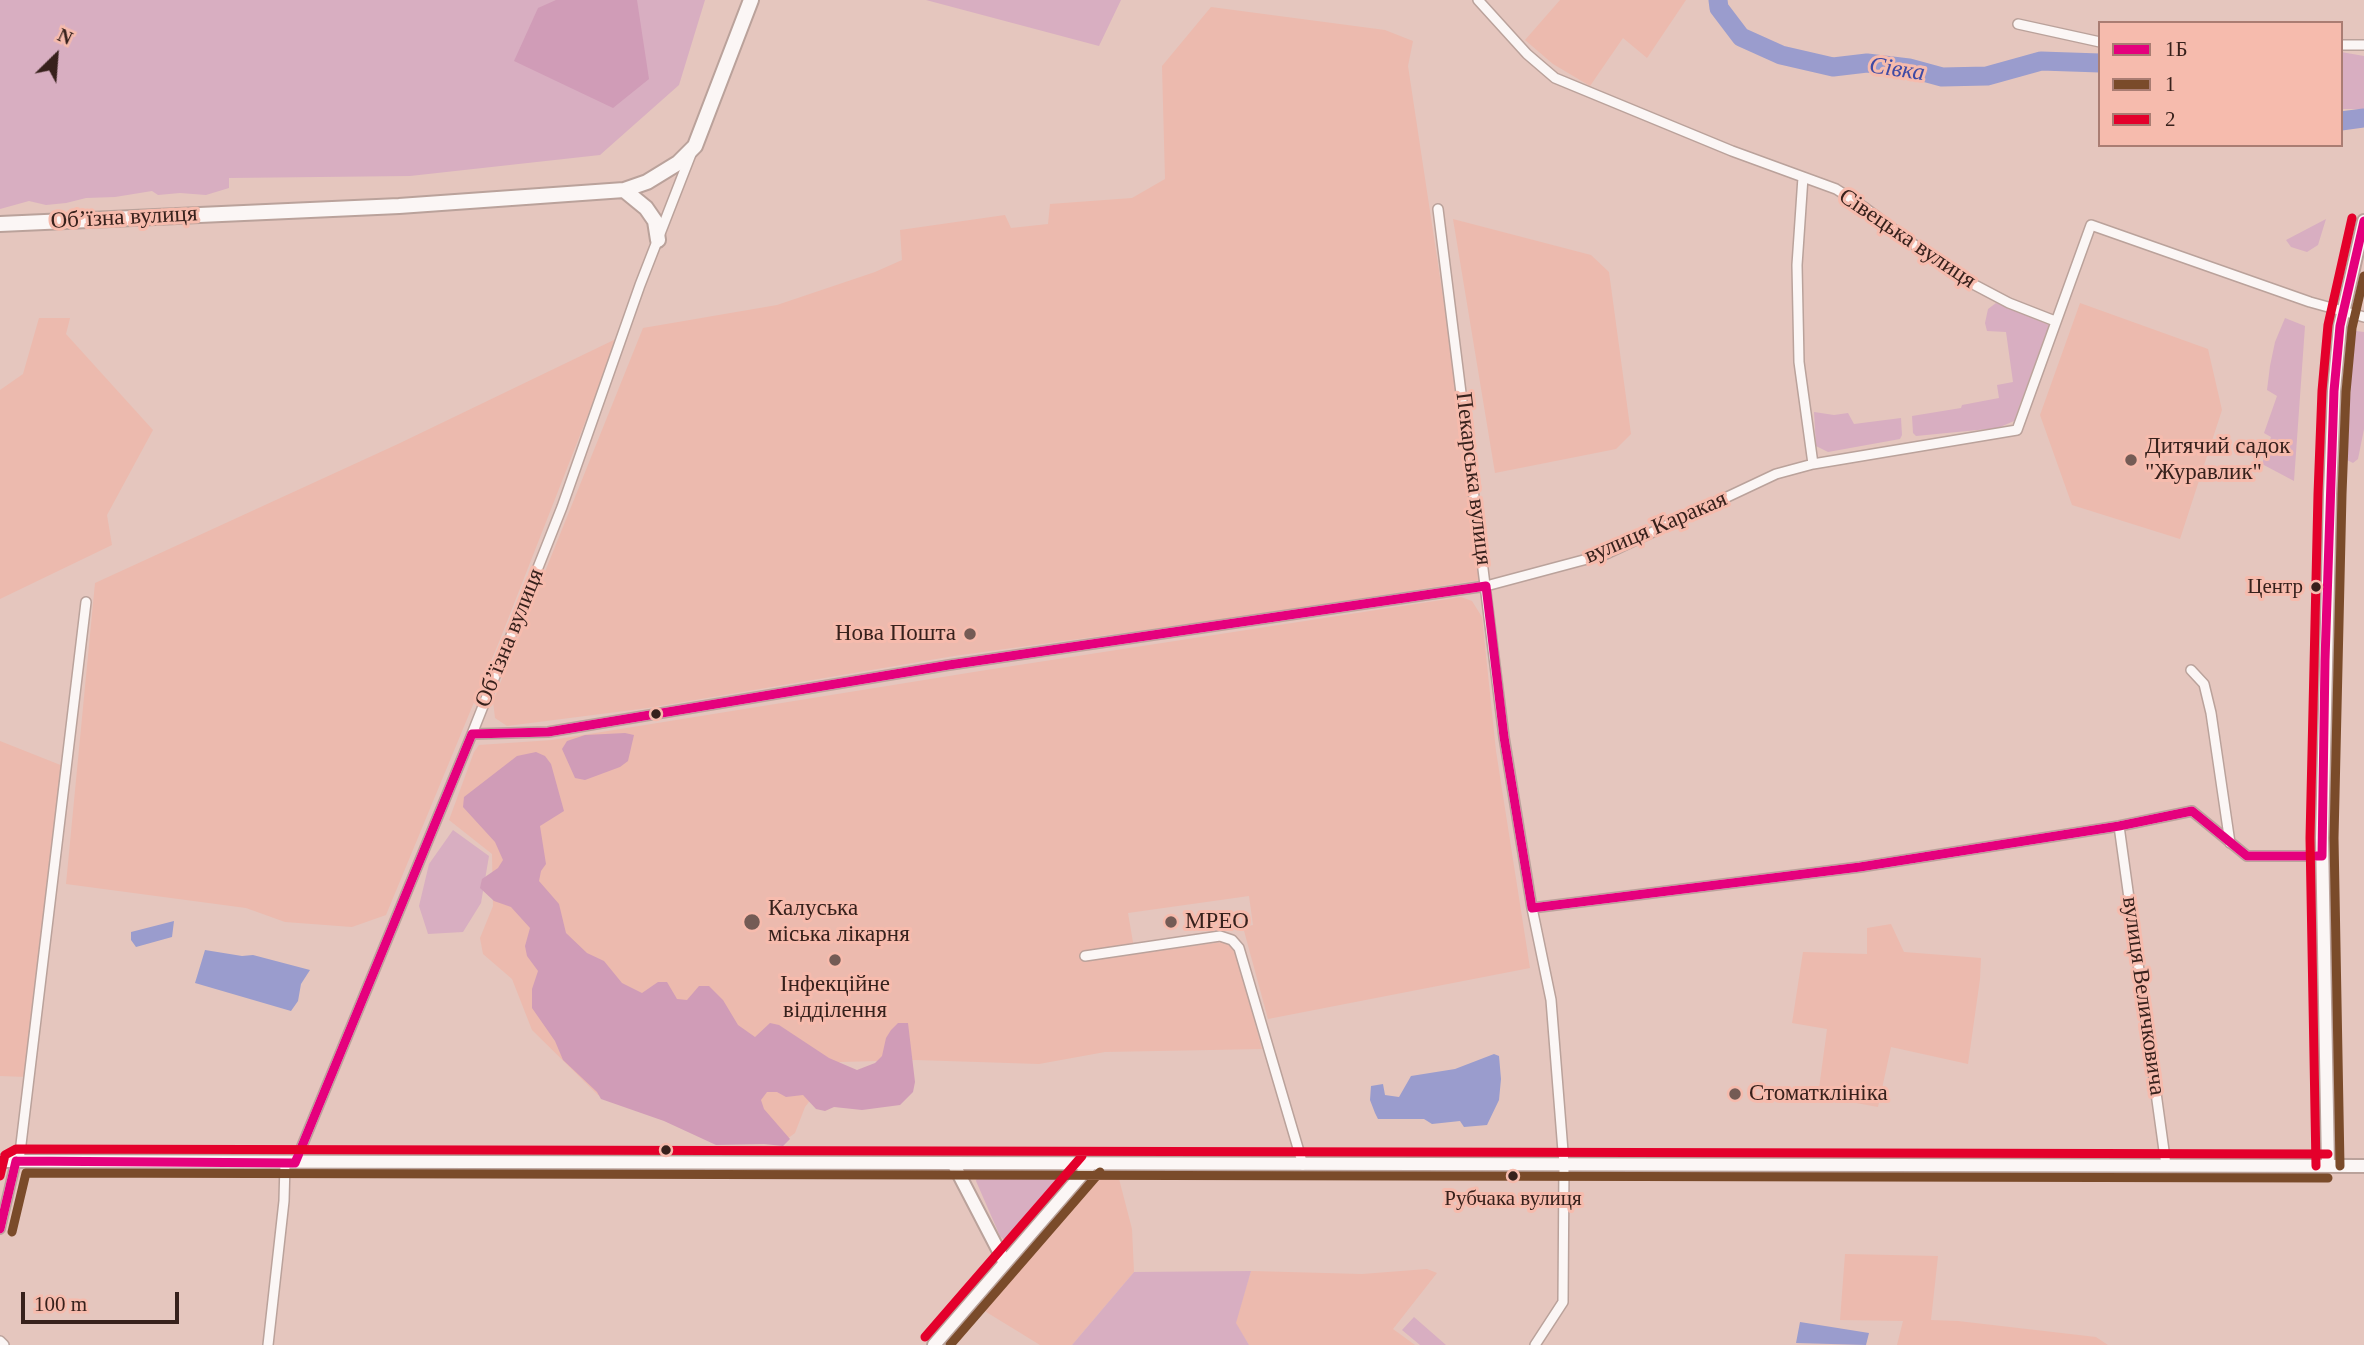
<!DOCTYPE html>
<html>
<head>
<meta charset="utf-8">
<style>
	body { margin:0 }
	#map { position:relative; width:2364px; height:1345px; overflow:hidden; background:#e5c6be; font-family:"Times New Roman",serif }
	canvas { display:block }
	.legend { position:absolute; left:2098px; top:21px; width:245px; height:126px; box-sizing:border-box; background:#f6bbad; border:2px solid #aa7d73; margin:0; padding:9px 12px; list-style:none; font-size:21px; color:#37211c }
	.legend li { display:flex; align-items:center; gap:14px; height:35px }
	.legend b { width:35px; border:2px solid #aa7d73 }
	.north { position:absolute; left:21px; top:21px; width:70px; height:70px; -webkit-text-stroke:5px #f6bbad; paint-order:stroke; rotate:25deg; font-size:19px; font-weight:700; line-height:28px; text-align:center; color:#37211c }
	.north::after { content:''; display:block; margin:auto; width:24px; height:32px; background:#37211c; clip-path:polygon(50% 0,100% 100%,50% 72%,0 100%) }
	.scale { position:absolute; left:21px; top:1292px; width:158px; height:32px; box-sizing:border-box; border:4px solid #37211c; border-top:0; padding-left:9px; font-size:21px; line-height:24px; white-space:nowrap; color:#37211c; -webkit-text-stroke:5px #f6bbad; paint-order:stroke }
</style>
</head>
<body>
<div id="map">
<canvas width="2364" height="1345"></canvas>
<ul class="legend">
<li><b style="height:9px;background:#e5007d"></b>1Б</li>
<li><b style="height:9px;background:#7a4b2a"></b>1</li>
<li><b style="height:9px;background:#e4002b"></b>2</li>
</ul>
<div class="north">N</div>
<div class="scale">100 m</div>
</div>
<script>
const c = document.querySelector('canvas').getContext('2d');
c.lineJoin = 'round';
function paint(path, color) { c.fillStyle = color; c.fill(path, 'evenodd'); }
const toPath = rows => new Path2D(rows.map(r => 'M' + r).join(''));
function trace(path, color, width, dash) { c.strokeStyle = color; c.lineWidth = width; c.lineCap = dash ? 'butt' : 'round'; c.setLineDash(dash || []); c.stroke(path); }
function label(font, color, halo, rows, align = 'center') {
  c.font = font + ' "Times New Roman",serif'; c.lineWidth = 6; c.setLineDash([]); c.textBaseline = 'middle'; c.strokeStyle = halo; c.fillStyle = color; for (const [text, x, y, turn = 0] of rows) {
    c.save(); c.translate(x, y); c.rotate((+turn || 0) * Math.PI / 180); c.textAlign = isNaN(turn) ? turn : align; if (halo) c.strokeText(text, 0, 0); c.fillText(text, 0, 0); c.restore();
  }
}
paint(toPath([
	[1560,0,1686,0,1647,58,1623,38,1590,86,1553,64,1525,40],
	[1211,7,1385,30,1413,41,1408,66,1451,350,1480,580,1232,618,954,656,648,708,507,726,495,718,493,701,643,328,777,305,875,272,902,260,900,230,1005,215,1011,228,1048,224,1050,204,1132,198,1165,179,1162,66],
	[1453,219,1591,255,1609,272,1631,434,1616,449,1495,473],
	[2080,303,2208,349,2222,410,2180,539,2072,505,2040,415],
	[39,318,70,318,66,334,153,430,107,515,112,545,0,599,0,390,23,374],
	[618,338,501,637,386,915,352,927,285,922,246,908,66,884,95,583,398,444],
	[1461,597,1472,601,1482,617,1496,751,1530,968,1268,1019,1243,927,1253,925,1249,896,1128,913,1135,954,1222,942,1232,946,1236,953,1262,1049,1105,1052,1039,1064,916,1060,840,1062,805,1107,795,1133,783,1142,641,1112,598,1095,532,1030,512,979,483,954,480,938,493,906,492,854,449,820,474,752,479,745,552,740,980,671],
	[0,741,63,766,26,1077,0,1076],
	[1891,924,1904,952,1981,958,1980,979,1968,1064,1891,1047,1878,1107,1818,1096,1827,1029,1792,1023,1803,952,1867,954,1867,928],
	[1098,1171,1117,1171,1132,1229,1134,1272,1072,1345,1040,1345,983,1310,1078,1189],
	[1845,1254,1938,1256,1931,1320,1958,1321,2096,1337,2108,1345,1897,1345,1903,1321,1840,1320],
	[1427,1269,1437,1273,1393,1329,1415,1345,1249,1345,1235,1323,1251,1271,1362,1274]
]), '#ecbaae');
paint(toPath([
	[0,0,705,0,679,85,600,155,410,176,229,178,229,188,206,195,180,193,158,195,152,191,115,197,86,198,66,203,46,205,29,201,0,209],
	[926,0,1121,0,1099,46],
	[2341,52,2364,56,2364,109,2341,109],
	[2326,219,2318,245,2307,252,2291,247,2286,240],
	[1996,303,2049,325,2014,421,1998,428,1916,436,1913,433,1912,416,1961,408,1962,405,1999,398,1997,385,2013,382,2006,332,1987,331,1985,323,1988,309],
	[2285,318,2305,326,2294,481,2262,464,2271,437,2264,433,2277,396,2267,390,2270,366,2275,342],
	[2356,331,2364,332,2364,429,2358,459,2353,463,2347,460,2353,339],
	[1814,412,1834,415,1848,413,1854,424,1901,418,1902,435,1900,439,1828,452,1816,446],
	[453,830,489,856,481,903,463,932,428,934,419,906,429,864],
	[982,1177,1060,1178,1063,1178,1008,1244,1000,1236,976,1181,977,1178],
	[1251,1271,1236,1323,1249,1345,1072,1345,1134,1272],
	[1414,1317,1446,1345,1420,1345,1402,1330]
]), '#d8aec1');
paint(toPath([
	[556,0,637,0,649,79,613,108,514,61,538,8],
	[625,733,634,735,628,761,620,767,585,780,575,778,562,749,567,741,585,735],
	[536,752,545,756,551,764,564,811,540,826,546,864,541,871,539,881,559,904,566,933,587,953,604,961,622,983,642,993,658,982,667,982,677,999,687,1000,699,986,709,986,723,1000,738,1025,755,1037,770,1023,779,1025,829,1058,857,1070,875,1063,882,1056,886,1038,891,1030,898,1023,908,1023,915,1082,913,1092,900,1105,862,1110,834,1107,825,1111,816,1109,803,1095,786,1097,777,1092,767,1092,761,1100,764,1109,790,1139,783,1146,764,1144,716,1145,664,1121,601,1099,597,1092,563,1060,555,1041,532,1008,532,989,538,971,527,956,525,946,530,928,511,907,494,901,480,888,482,879,498,868,503,860,495,842,463,807,464,797,517,756]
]), '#d09cb7');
paint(toPath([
	[174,921,172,937,136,947,131,940,131,932],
	[205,950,242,956,253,955,310,970,301,984,298,1001,291,1011,195,983],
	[1494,1054,1499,1056,1501,1079,1499,1100,1487,1125,1464,1127,1460,1121,1432,1124,1424,1119,1378,1119,1375,1113,1370,1100,1371,1086,1383,1084,1385,1095,1399,1097,1411,1076,1455,1069],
	[1800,1322,1869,1333,1866,1345,1796,1343]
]), '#9a9ccd');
trace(toPath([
	[1718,0,1719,8,1741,37,1781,55,1833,67,1867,63,1909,68,1942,77,1987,76,2041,61,2100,63],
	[2341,121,2364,118]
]), '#9a9ccd', 19);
const minor = toPath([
	[1478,0,1527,54,1555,78,1732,151,1836,189,1864,207,1952,273,2009,303,2055,321],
	[2018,24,2100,42],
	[2341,45,2364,45],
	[1803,177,1797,265,1799,362,1813,464],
	[1438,209,1504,737,1532,908,1551,1000,1564,1164,1563,1302,1535,1345],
	[2191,670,2204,684,2211,713,2230,843],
	[472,734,548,732,949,665,1486,586,1606,554,1776,474,1813,464,2017,430,2091,225,2310,302,2364,317],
	[2119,826,2166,1165],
	[1532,908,1860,867,2119,826,2192,811,2247,856,2322,856],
	[1085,956,1220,936,1232,940,1239,948,1303,1165],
	[19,1161,86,602],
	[295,1163,472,734,562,507,640,285,691,154],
	[0,1229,16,1161],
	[0,1341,4,1345],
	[268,1345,284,1201,285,1163]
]);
const secondary = toPath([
	[0,1161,2364,1166],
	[953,1163,1005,1263],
	[2328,1166,2322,838,2330,494,2334,391,2340,326,2364,221],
	[934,1345,1091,1164]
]);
const primary = toPath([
	[624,190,646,208,655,221,658,240],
	[0,224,399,206,624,190,647,182,678,163,695,146,751,0]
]);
trace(minor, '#baa29b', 12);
trace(secondary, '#baa29b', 16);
trace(primary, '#baa29b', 18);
trace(minor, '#fbf6f5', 9);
trace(secondary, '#fbf6f5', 12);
trace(primary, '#fbf6f5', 14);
trace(toPath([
	[1486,586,1504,737,1532,908],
	[472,734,548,732,949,665,1486,586],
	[2322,856,2325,660,2334,391,2340,326,2364,221],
	[1532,908,1860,867,2119,826,2192,811,2247,856,2322,856],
	[16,1161,295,1163],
	[295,1163,472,734],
	[0,1229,16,1161]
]), '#e5007d', 9);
trace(toPath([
	[2340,1166,2334,838,2342,494,2346,392,2352,328,2364,276],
	[12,1232,26,1173,2328,1178],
	[950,1345,1100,1172]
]), '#7a4b2a', 9);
trace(toPath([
	[2316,1166,2310,838,2318,494,2322,391,2328,325,2352,218],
	[0,1176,5,1155,16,1149,2328,1154],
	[925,1337,1082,1156]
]), '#e4002b', 9);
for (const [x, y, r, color] of [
	[2131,460,7,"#745b55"],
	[2316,587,6,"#37211c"],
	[970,634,7,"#745b55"],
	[656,714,6,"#37211c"],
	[752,922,9,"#745b55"],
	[1171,922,7,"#745b55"],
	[835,960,7,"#745b55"],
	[1735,1094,7,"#745b55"],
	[666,1150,6,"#37211c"],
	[1513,1176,6,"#37211c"]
]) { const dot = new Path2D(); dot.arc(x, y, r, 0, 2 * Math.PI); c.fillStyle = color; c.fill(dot); trace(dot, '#f6bbad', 2.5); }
label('21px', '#37211c', '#f6bbad', [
	["Центр",2303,587],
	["Рубчака вулиця",1513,1199,"center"]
], 'right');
label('23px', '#37211c', '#f6bbad', [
	["Обʼїзна вулиця",124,218,-3],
	["Сівецька вулиця",1907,239,34],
	["Пекарська вулиця",1473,479,83],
	["вулиця Каракая",1656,528,-23],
	["Обʼїзна вулиця",510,638,-68],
	["вулиця Величковича",2143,996,82]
]);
label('23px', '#37211c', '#f6bbad', [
	["Дитячий садок",2145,447],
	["\"Журавлик\"",2145,473],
	["Нова Пошта",956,634,"right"],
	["Калуська",768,909],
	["міська лікарня",768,935],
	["МРЕО",1185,922],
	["Інфекційне",835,985,"center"],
	["відділення",835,1011,"center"],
	["Стоматклініка",1749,1094]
], 'left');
label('italic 24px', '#3f4aa4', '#f6bbad', [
	["Сівка",1897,70,8]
]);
</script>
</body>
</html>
